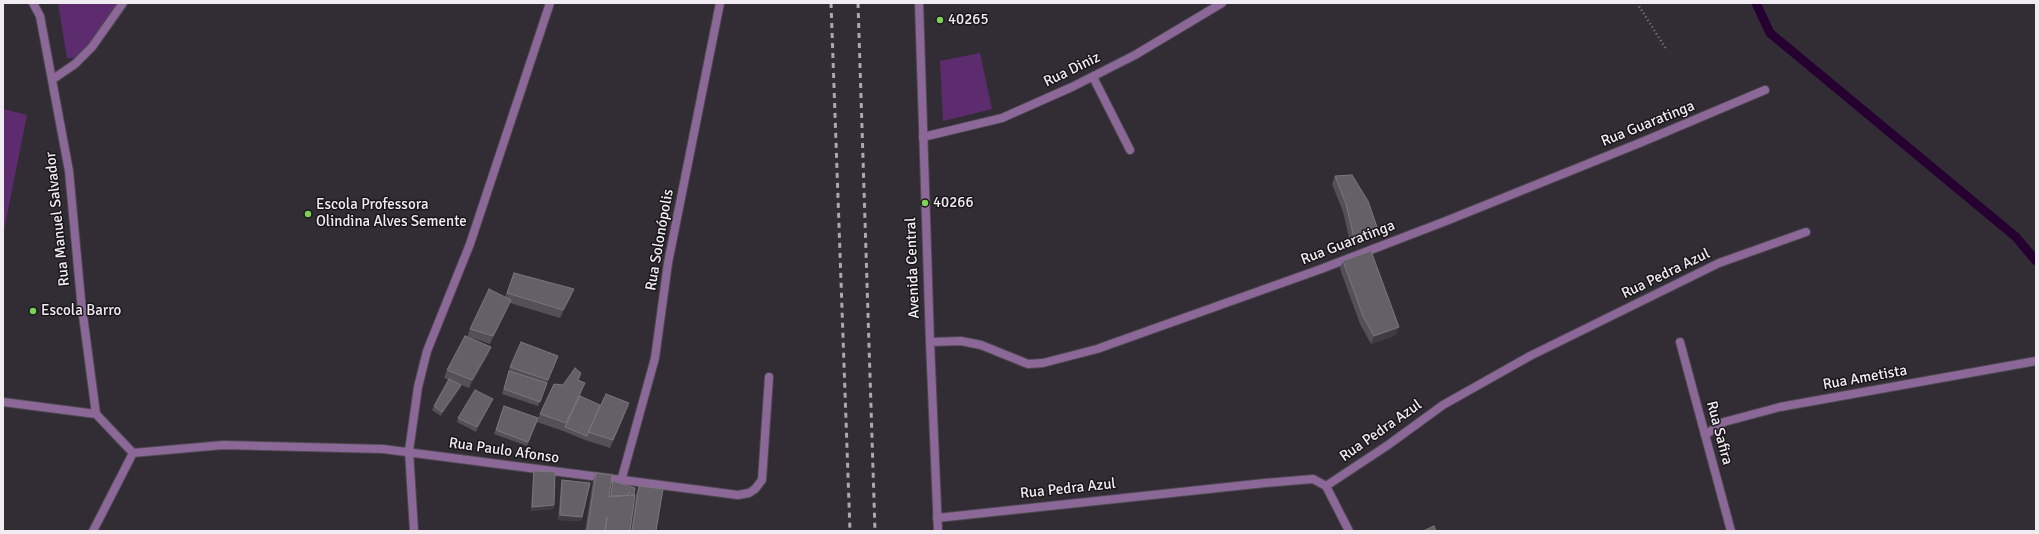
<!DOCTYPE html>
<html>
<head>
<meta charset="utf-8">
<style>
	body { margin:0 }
	#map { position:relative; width:2039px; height:534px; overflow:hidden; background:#322d35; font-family:Signika,sans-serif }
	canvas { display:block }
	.frame { position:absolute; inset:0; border:4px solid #f0ecf2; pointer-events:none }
</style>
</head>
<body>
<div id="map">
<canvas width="2039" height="534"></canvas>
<div class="frame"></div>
</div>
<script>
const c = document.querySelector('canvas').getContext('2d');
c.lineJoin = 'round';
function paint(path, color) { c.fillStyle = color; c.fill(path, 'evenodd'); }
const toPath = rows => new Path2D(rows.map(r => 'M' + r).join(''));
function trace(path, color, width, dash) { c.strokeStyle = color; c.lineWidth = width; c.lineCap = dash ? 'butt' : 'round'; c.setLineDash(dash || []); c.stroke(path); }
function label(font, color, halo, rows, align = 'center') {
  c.font = font + ' Signika,sans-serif'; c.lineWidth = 3; c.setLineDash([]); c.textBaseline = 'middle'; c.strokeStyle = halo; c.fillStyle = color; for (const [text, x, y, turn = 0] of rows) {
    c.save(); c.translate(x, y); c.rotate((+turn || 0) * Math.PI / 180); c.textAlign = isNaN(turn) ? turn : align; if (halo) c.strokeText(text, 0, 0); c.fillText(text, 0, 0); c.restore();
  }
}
paint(toPath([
	[58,3,119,3,104,25,77,58,67,58],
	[980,53,992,109,943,121,940,61],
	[3,109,27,115,3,235]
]), '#5d2c6e');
trace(toPath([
	[1756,3,1770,33,2016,237,2036,261]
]), '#250030', 9);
const minor = toPath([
	[33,3,40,16,69,171,81,300,96,414,133,453],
	[1093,77,1130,150],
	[53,79,75,64,92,47,123,3],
	[923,137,1002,118,1072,87,1135,55,1222,3],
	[930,342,961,341,981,345,1028,364,1043,363,1097,349,1321,269,1446,221,1642,142,1765,90],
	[1680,342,1731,531],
	[3,402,96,414],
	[1705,435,1724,422,1780,407,2036,361],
	[133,453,223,445,383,449,738,495,749,493,755,489,762,480,769,377],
	[621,481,655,358,668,263,720,3],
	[1326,486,1388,445,1443,405,1530,356,1719,263,1806,232],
	[1326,486,1349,531],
	[937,518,1265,483,1313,479,1326,486],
	[93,531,133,453],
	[414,531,409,451,418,387,427,351,470,244,550,3]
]);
const tertiary = toPath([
	[919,3,930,342,938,531]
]);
trace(minor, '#4d484f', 10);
trace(tertiary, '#4d484f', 10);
trace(toPath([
	[1637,3,1666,49]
]), '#858087', 2.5, [1, 3]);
trace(minor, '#8b6898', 8);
trace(tertiary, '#8b6898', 8);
trace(toPath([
	[831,3,850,531],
	[858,3,875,531]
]), '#aca8af', 3, [5, 5]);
paint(toPath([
	[1335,176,1377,227,1374,235,1365,242,1351,246,1343,212,1332,184],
	[1343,261,1396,335,1371,344,1360,324,1340,269],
	[514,273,571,297,560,318,510,303,508,308,490,344,469,337,491,347,488,355,469,388,461,385,460,389,441,416,432,410,434,406,449,380,444,378,447,370,467,337,470,329,505,297],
	[558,356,545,388,538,406,502,394,510,367],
	[578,380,582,390,580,396,591,426,626,411,610,448,585,440,563,431,537,422,527,446,494,434,504,406,538,418,540,414,563,385],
	[491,403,476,432,457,422,458,418],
	[534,471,554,505,553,509,531,511,533,475],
	[596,473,609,497,611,486,613,481,634,495,630,531,585,531,593,481],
	[562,480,582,517,581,521,558,520,561,484],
	[639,486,656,531,631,531,636,494]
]), '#554f57');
paint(toPath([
	[1377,227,1374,235,1365,242,1351,246,1354,238],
	[574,289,571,297,560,318,563,310],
	[511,300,508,308,490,344,493,336],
	[1399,327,1396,335,1371,344,1374,336],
	[491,347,488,355,469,388,472,380],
	[558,356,555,364,545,388,548,380],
	[461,385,460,389,441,416,442,412],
	[493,399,491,403,476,432,477,427],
	[554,505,553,509,531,511,532,507],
	[560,515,582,517,581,521,558,520]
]), '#403a42');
const building = toPath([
	[1352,175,1368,201,1377,227,1368,234,1354,238,1346,204,1335,176,1352,175],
	[1371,251,1399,327,1374,336,1363,316,1343,261,1371,251],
	[514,273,574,289,563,310,507,293,514,273],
	[489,289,511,300,493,336,470,329,489,289],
	[465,336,491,347,472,380,447,370,465,336],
	[521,342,558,356,548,380,510,367,521,342],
	[575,368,581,373,578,380,585,383,566,423,540,414,554,384,563,385,575,368],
	[509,371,547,383,540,402,504,389,509,371],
	[449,379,461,385,442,412,434,406,449,379],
	[475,390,493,399,477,427,458,418,475,390],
	[606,394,629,403,613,440,588,432,606,394],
	[580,396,600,405,587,436,565,427,580,396],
	[504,406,538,418,528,442,496,430,504,406],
	[534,471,555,472,554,505,532,507,534,471],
	[596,473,612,475,609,497,635,495,630,531,605,531,607,517,605,531,587,531,596,473],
	[562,480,590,483,582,517,560,515,562,480],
	[613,481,635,488,634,495,632,495,629,492,628,495,611,496,613,481],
	[639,486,663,489,656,531,632,531,639,486],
	[1434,526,1436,531,1423,531,1434,526]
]);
paint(building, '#656067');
trace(building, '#7b767d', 1);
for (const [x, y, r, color] of [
	[940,20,4,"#7dd154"],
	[925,203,4,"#7dd154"],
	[308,214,4,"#7dd154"],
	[33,311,4,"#7dd154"]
]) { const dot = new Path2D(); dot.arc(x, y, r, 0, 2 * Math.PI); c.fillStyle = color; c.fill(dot); trace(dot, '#19161a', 1.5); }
label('15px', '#f0ecf2', '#19161a', [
	["40265",948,20],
	["40266",933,203],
	["Escola Professora",316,205],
	["Olindina Alves Semente",316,222],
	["Escola Barro",41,311]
], 'left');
label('15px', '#f0ecf2', '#19161a', [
	["Rua Diniz",1072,70,-26],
	["Rua Guaratinga",1648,124,-22],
	["Rua Manuel Salvador",58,219,-96],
	["Rua Solonópolis",660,240,-80],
	["Rua Guaratinga",1348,243,-21],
	["Avenida Central",913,268,-92],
	["Rua Pedra Azul",1666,274,-26],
	["Rua Ametista",1865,378,-10],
	["Rua Pedra Azul",1381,431,-35],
	["Rua Safira",1719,433,75],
	["Rua Paulo Afonso",504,451,8],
	["Rua Pedra Azul",1068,489,-6]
]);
</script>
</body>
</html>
